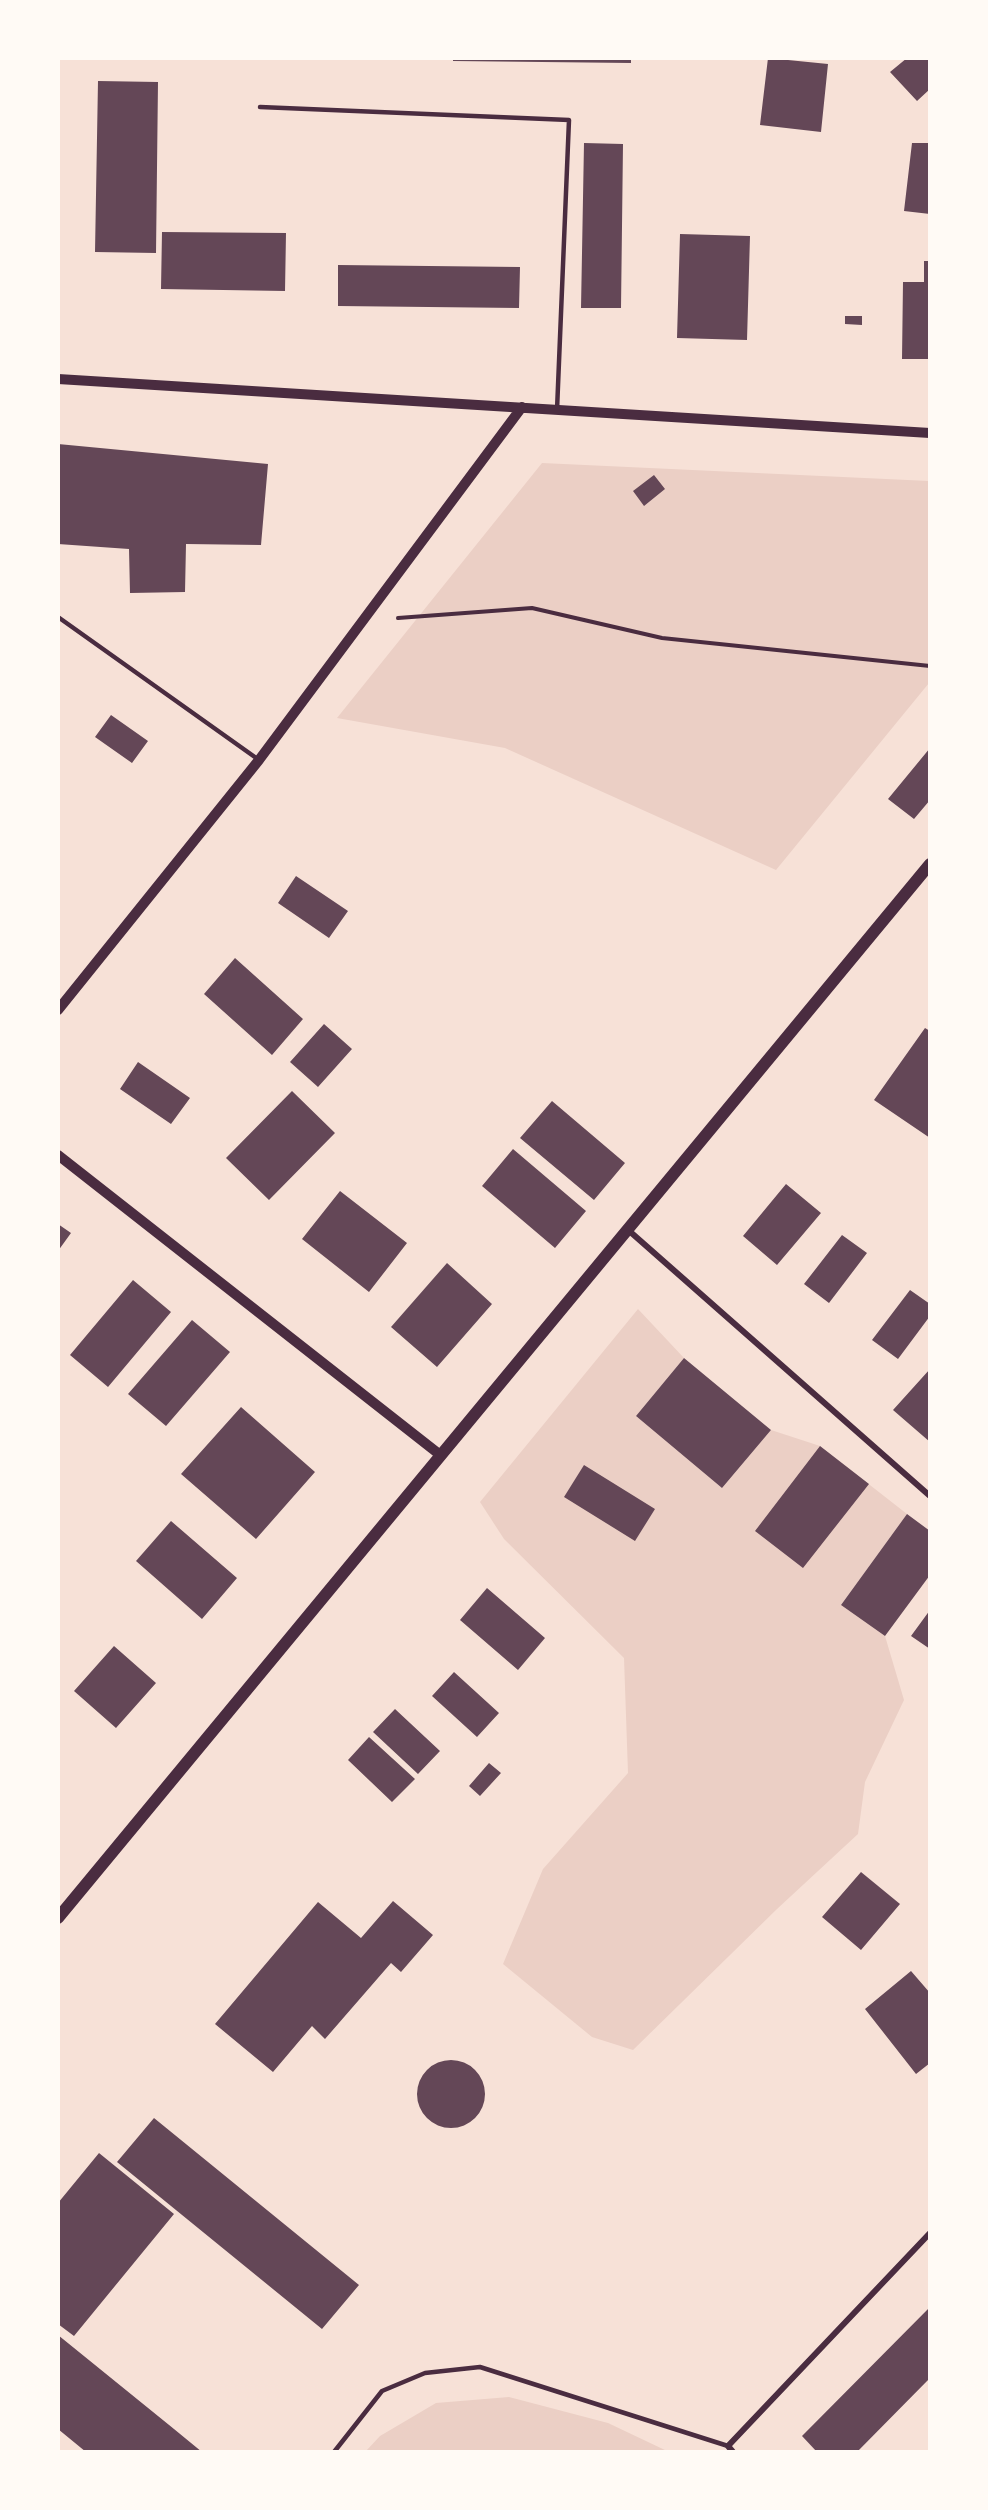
<!DOCTYPE html>
<html>
<head>
<meta charset="utf-8">
<style>
	body { margin:0 }
	#map { position:relative; width:988px; height:2510px; overflow:hidden; background:#f7e1d7; font-family:"Alegreya Sans",sans-serif }
	canvas { display:block }
	.frame { position:absolute; inset:0; border:60px solid #fffaf5; pointer-events:none }
</style>
</head>
<body>
<div id="map">
<canvas width="988" height="2510"></canvas>
<div class="frame"></div>
</div>
<script>
const c = document.querySelector('canvas').getContext('2d');
c.lineJoin = 'round';
function paint(path, color) { c.fillStyle = color; c.fill(path, 'evenodd'); }
const toPath = rows => new Path2D(rows.map(r => 'M' + r).join(''));
function trace(path, color, width, dash) { c.strokeStyle = color; c.lineWidth = width; c.lineCap = dash ? 'butt' : 'round'; c.setLineDash(dash || []); c.stroke(path); }
paint(toPath([
	[542,463,929,481,929,683,776,870,505,748,337,718],
	[638,1309,684,1358,636,1416,722,1488,771,1430,820,1446,907,1514,841,1605,885,1636,904,1700,865,1782,858,1834,777,1909,633,2050,592,2037,503,1964,543,1869,628,1773,624,1658,504,1539,480,1502],
	[509,2397,608,2423,667,2451,366,2451,380,2436,436,2403]
]), '#ebcfc5');
paint(toPath([
	[453,58,631,58,631,63,453,61],
	[768,58,828,64,821,132,760,125],
	[907,58,930,58,930,89,917,101,890,72],
	[98,81,158,82,156,253,95,252],
	[584,143,623,144,621,308,581,308],
	[912,143,930,143,930,214,904,211],
	[162,232,286,233,285,291,161,289],
	[680,234,750,236,747,340,677,338],
	[924,261,930,261,930,359,902,359,903,282,924,282],
	[338,265,520,267,519,308,338,306],
	[845,316,862,316,862,325,845,324],
	[58,444,268,464,261,545,186,544,185,592,130,593,129,549,58,544],
	[654,475,665,489,644,506,633,491],
	[111,715,148,741,132,763,95,737],
	[930,748,930,800,914,819,888,799],
	[296,876,348,911,329,938,278,903],
	[235,958,303,1019,272,1055,204,994],
	[324,1024,352,1049,318,1087,290,1062],
	[925,1028,930,1031,930,1138,874,1100],
	[138,1062,190,1098,171,1124,120,1089],
	[292,1091,335,1133,269,1200,226,1158],
	[552,1101,625,1163,594,1200,520,1138],
	[513,1149,586,1211,555,1248,482,1186],
	[786,1184,821,1213,777,1265,743,1236],
	[340,1191,407,1243,369,1292,302,1239],
	[58,1224,71,1233,58,1251],
	[842,1235,867,1253,829,1303,804,1284],
	[447,1263,492,1304,437,1367,391,1327],
	[133,1280,171,1312,108,1387,70,1355],
	[910,1290,930,1304,930,1316,898,1359,872,1340],
	[192,1320,230,1352,166,1426,128,1394],
	[684,1358,771,1430,722,1488,636,1416],
	[930,1369,930,1442,893,1410],
	[241,1407,315,1472,256,1539,181,1474],
	[820,1446,869,1484,803,1568,755,1531],
	[584,1465,655,1509,635,1541,564,1497],
	[907,1514,930,1531,930,1575,885,1636,841,1605],
	[171,1521,237,1578,202,1619,136,1561],
	[487,1588,545,1638,518,1670,460,1620],
	[930,1610,930,1649,911,1636],
	[114,1646,156,1683,116,1728,74,1691],
	[454,1672,499,1713,477,1737,432,1696],
	[395,1709,440,1751,418,1774,373,1732],
	[369,1737,415,1779,392,1802,348,1760],
	[489,1763,501,1773,480,1796,469,1786],
	[861,1872,900,1904,861,1950,822,1917],
	[393,1901,433,1935,401,1972,391,1963,325,2039,312,2026,273,2072,215,2024,318,1902,361,1938],
	[911,1971,930,1993,930,2063,916,2074,865,2009],
	'417 2094a34 34 0 1 1 68 0a34 34 0 1 1-68 0Z',
	[154,2118,359,2285,322,2329,117,2162],
	[99,2153,174,2214,74,2336,58,2324,58,2203],
	[930,2307,930,2378,857,2452,817,2452,802,2436],
	[58,2335,174,2429,202,2452,86,2452,58,2429]
]), '#644757');
trace(toPath([
	[398,618,532,608,662,638,930,666]
]), '#4a2c40', 4);
trace(toPath([
	[260,107,569,120,557,410],
	[58,617,259,760],
	[334,2452,382,2391,425,2373,480,2367,728,2446]
]), '#4a2c40', 4.5);
trace(toPath([
	[627,1229,930,1496],
	[733,2452,728,2446,930,2233]
]), '#4a2c40', 6);
trace(toPath([
	[58,379,930,433],
	[58,1010,259,760,522,407],
	[58,1155,439,1454]
]), '#4a2c40', 10);
trace(toPath([
	[58,1918,930,864]
]), '#4a2c40', 12);
</script>
</body>
</html>
